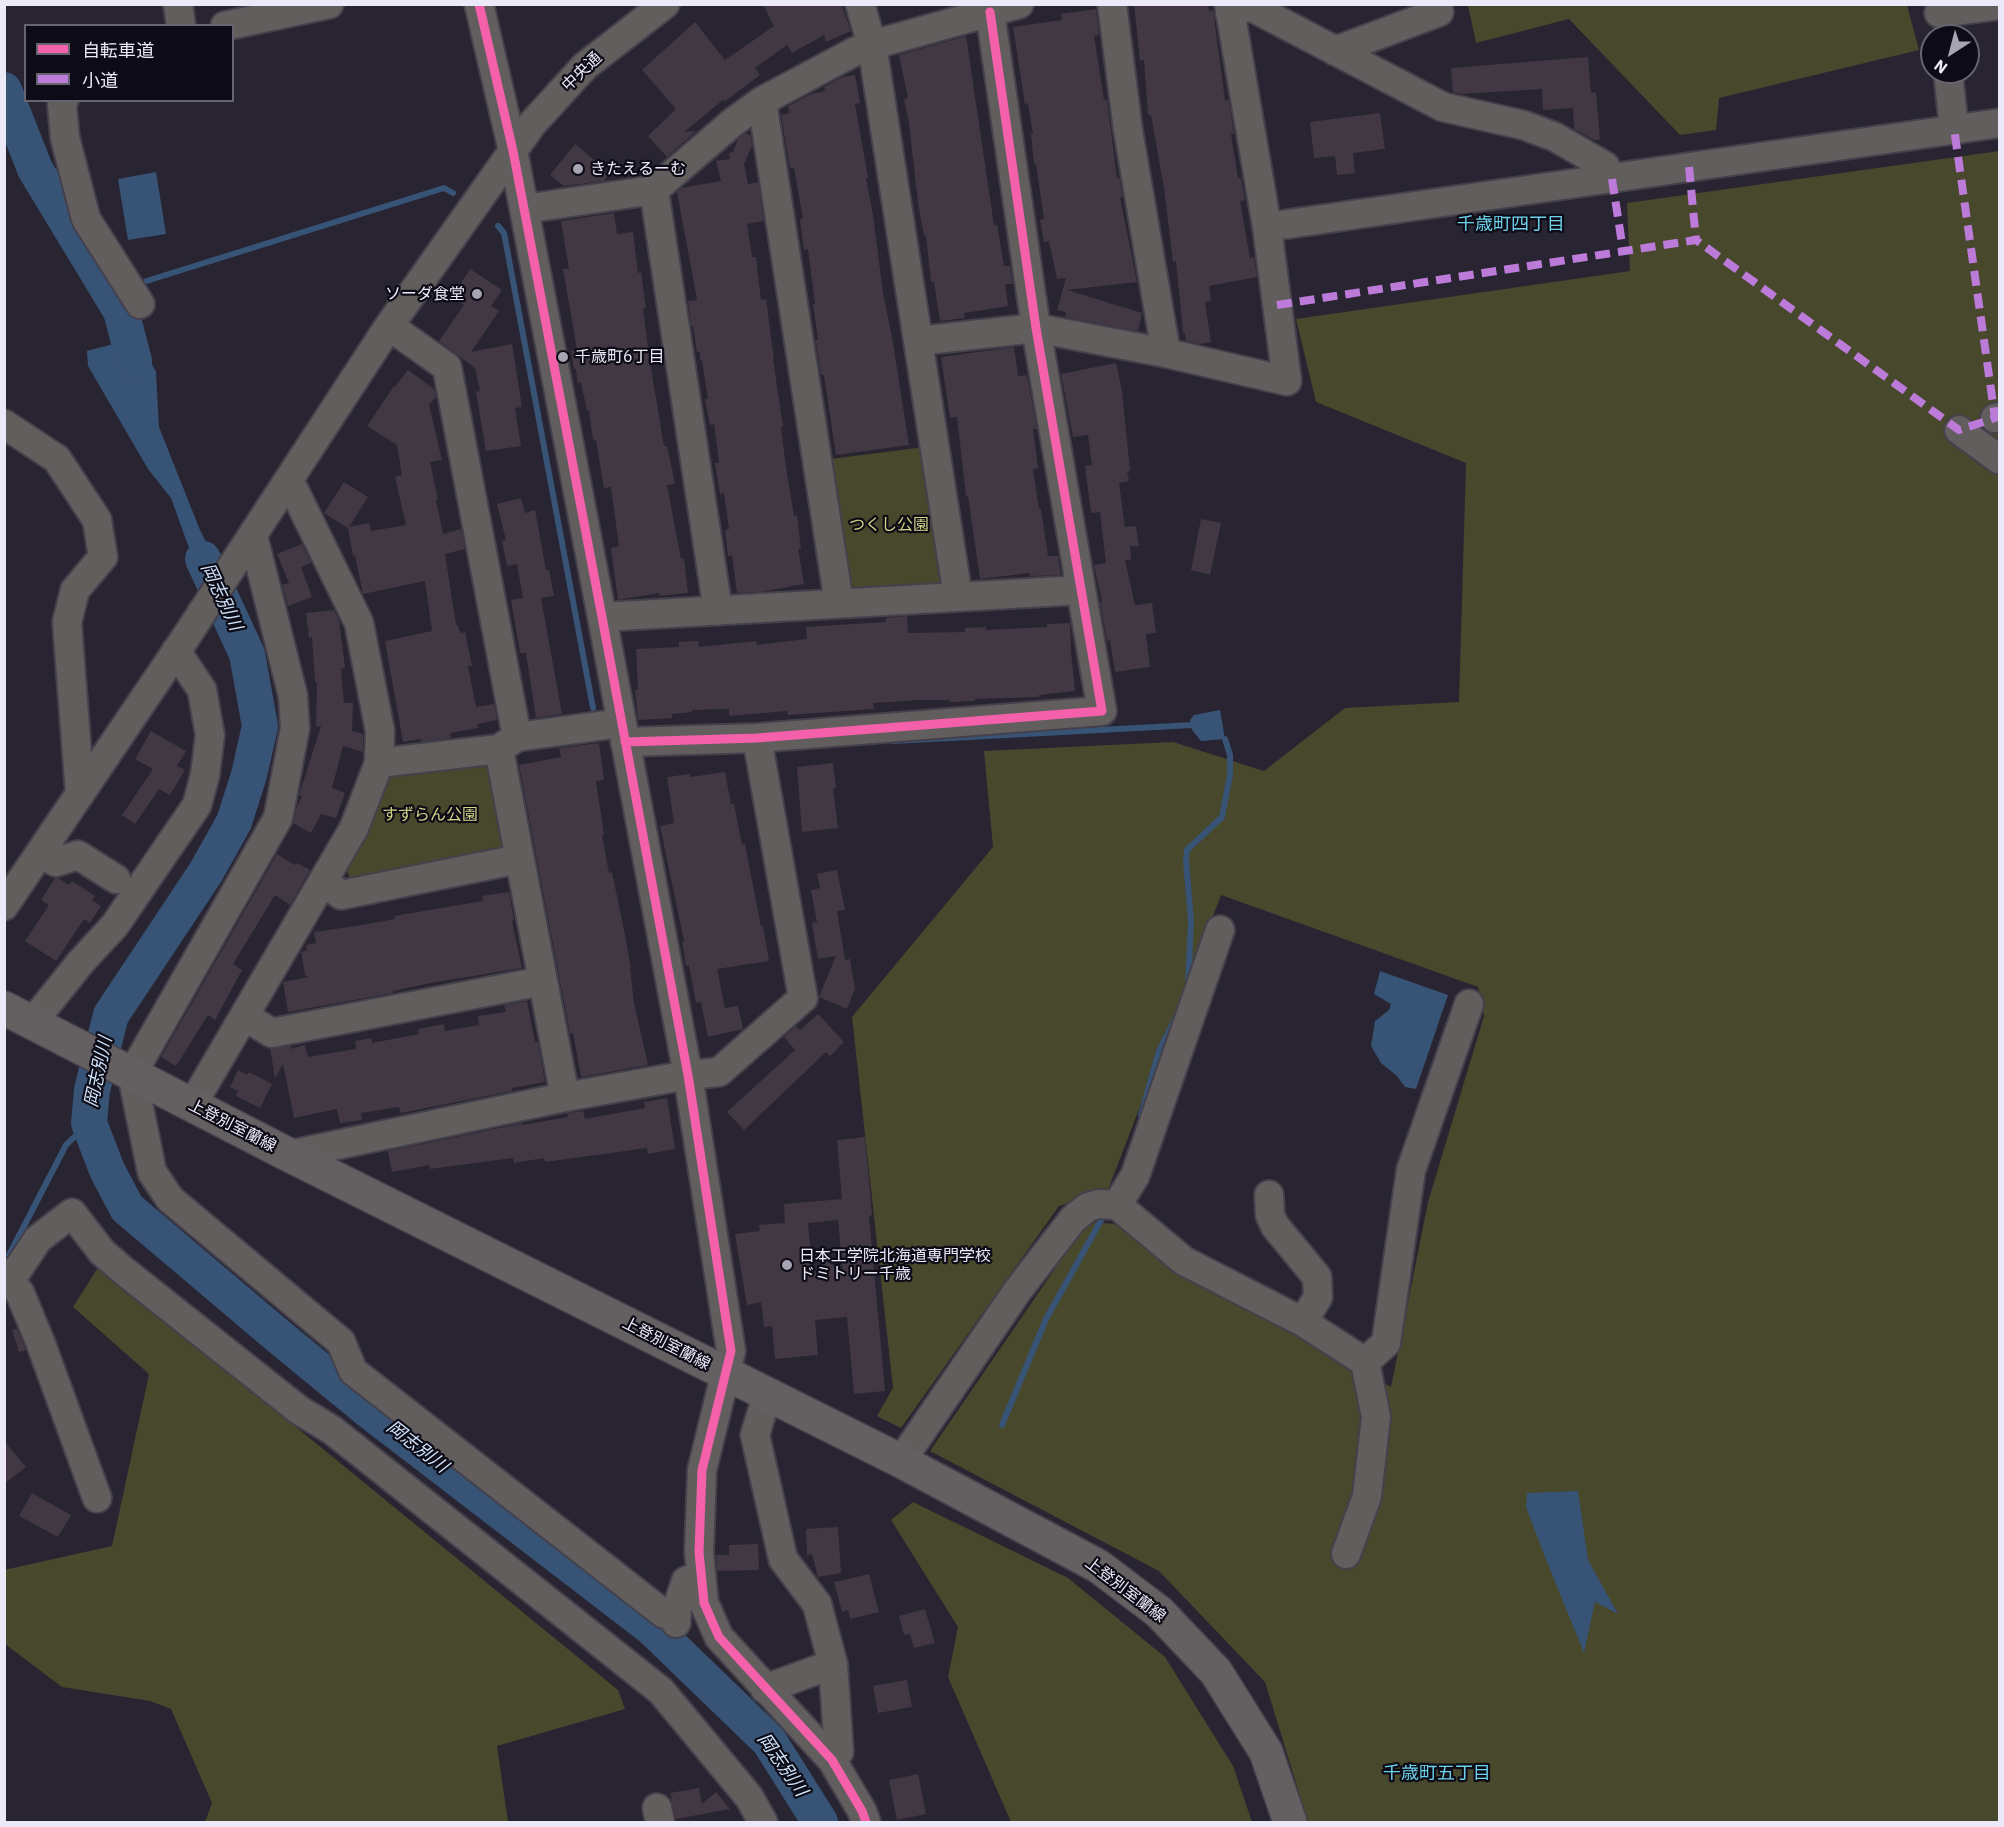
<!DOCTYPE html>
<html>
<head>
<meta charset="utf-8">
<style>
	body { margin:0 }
	#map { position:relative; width:2004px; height:1827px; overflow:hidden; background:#282431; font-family:"IBM Plex Sans","Noto Sans JP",sans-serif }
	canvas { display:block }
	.frame { position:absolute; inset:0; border:6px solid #ece9f9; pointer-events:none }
	.legend { position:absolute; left:24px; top:24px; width:210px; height:78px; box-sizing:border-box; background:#0d0b15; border:2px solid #666470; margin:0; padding:8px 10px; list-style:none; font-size:18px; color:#ece9f9 }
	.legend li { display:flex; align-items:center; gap:12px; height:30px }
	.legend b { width:30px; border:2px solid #666470 }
	.north { position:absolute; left:1920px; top:24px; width:60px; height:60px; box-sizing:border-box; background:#0d0b15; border:2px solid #666470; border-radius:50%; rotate:216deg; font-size:16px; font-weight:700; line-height:24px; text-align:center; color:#ece9f9 }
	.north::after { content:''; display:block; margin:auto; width:21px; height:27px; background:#a7a4b3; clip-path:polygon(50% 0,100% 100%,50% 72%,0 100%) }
</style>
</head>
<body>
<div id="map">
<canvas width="2004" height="1827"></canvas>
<div class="frame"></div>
<ul class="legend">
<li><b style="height:8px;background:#f560ab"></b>自転車道</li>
<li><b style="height:8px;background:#bd7bd9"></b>小道</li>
</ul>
<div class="north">N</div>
</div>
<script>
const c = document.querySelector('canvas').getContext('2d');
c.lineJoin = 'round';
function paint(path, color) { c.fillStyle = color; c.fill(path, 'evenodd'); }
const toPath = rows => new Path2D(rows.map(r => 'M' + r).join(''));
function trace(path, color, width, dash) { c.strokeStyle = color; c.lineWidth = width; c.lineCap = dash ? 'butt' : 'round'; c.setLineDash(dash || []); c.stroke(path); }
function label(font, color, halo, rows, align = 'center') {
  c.font = font + ' "IBM Plex Sans","Noto Sans JP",sans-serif'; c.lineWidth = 4.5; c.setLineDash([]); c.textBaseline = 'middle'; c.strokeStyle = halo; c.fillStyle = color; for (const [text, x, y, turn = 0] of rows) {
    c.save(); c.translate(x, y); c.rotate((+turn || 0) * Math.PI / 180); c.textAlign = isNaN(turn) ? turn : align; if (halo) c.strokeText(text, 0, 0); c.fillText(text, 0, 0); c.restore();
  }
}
paint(toPath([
	[1468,5,1907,5,1919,50,1719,98,1716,130,1680,135,1569,19,1476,43],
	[1999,151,1999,1822,1308,1822,1265,1682,1159,1571,930,1451,1065,1254,1089,1222,1116,1224,1171,1267,1391,1387,1428,1202,1484,1016,1478,987,1221,895,1108,1190,1059,1206,901,1428,877,1416,893,1388,852,1017,993,847,984,751,1173,742,1264,771,1345,708,1459,702,1466,463,1316,402,1296,319,1630,271,1627,203],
	[925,447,946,575,935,590,859,592,849,585,830,459],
	[472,758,493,772,505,839,497,852,351,880,343,863,389,774],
	[99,1266,618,1690,625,1709,497,1746,508,1822,205,1822,212,1803,171,1709,150,1701,62,1687,5,1644,4,1570,112,1546,149,1374,73,1307],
	[913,1502,1068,1578,1165,1657,1233,1766,1252,1822,1011,1822,948,1677,958,1627,891,1520]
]), '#48482d');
paint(toPath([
	[156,172,166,234,128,240,118,179],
	[125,312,156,372,159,427,200,530,220,570,202,597,201,572,193,559,171,498,148,469,88,366,87,351,117,343,117,316],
	[1220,710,1225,739,1201,741,1192,730,1190,720,1194,715],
	[1380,971,1448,995,1416,1089,1405,1087,1397,1076,1381,1063,1371,1046,1375,1021,1389,1010,1391,1004,1374,994],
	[1578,1491,1588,1560,1618,1614,1595,1602,1584,1653,1545,1557,1526,1507,1527,1493]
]), '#375375');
trace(toPath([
	[498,226,504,233,593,708],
	[137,284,444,188,453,193],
	[894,741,1193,725],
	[1188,986,1191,921,1186,861,1187,850,1222,817,1230,775,1230,755,1225,739],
	[1141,1115,1159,1051,1177,1015],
	[9,1255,66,1145,89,1123],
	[1002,1425,1046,1319,1104,1215]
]), '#375375', 6);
trace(toPath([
	[4,90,35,169,121,311,134,361],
	[203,559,247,654,260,726,249,775,234,822,206,872,111,1015,92,1090,89,1123,107,1170,127,1208,277,1335,372,1413,652,1628,769,1741,820,1822]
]), '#375375', 36);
paint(toPath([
	[763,4,841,4,851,31,826,42,824,35,792,53,787,45,755,68,760,75,724,102,723,100,684,132,696,131,667,157,648,136,676,109,642,70,695,22,725,60,774,26],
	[1134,4,1208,4,1209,11,1213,10,1225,100,1229,100,1234,134,1231,134,1238,178,1241,178,1245,200,1240,201,1250,258,1254,257,1257,277,1209,286,1211,301,1205,302,1211,342,1199,344,1186,341,1185,333,1183,333,1176,261,1173,262,1164,188,1151,115,1148,115,1144,60,1140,61],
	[1096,9,1099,35,1094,36,1104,100,1107,99,1117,178,1119,177,1123,197,1120,197,1137,282,1067,290,1142,313,1138,331,1065,317,1066,312,1057,310,1066,278,1057,279,1049,241,1044,242,1040,220,1044,219,1036,164,1034,164,1031,134,1033,134,1028,103,1025,104,1013,27,1062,20,1061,14],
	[966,36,994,225,997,225,1004,266,1010,266,1013,284,1005,284,1008,306,964,313,965,318,940,321,934,282,931,282,926,235,924,236,918,203,909,123,904,99,908,98,899,55],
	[1588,57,1591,93,1596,92,1600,140,1594,140,1574,129,1573,108,1543,110,1542,89,1461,94,1453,92,1451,68],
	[855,75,860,103,855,104,868,178,866,178,873,215,883,293,892,337,909,445,836,455,824,375,821,375,816,343,815,340,818,340,813,304,815,304,808,249,804,250,800,219,803,219,794,168,790,168,781,115,789,113,788,106,811,94,825,91,824,87,842,77],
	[1380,113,1385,149,1353,153,1355,173,1337,175,1335,156,1314,158,1310,122],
	[746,133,751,136,752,146,744,164,748,184,758,182,764,221,747,224,752,257,756,257,761,300,766,299,774,359,773,359,783,427,781,427,786,467,794,516,797,515,801,549,798,549,804,584,761,592,737,593,732,555,728,556,725,530,729,529,724,493,720,494,715,463,719,463,714,424,710,425,705,399,708,399,702,360,700,360,700,352,697,352,693,326,691,326,690,317,688,301,697,300,677,192,681,188,721,181,716,161,730,159,729,153,733,152,738,139],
	[575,144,599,164,607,177,604,181,564,186,550,175],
	[614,213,617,234,633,232,638,273,641,272,646,308,643,309,650,362,664,446,667,446,675,484,667,485,681,559,684,559,688,593,659,596,659,593,618,600,611,548,619,546,611,487,604,488,596,440,593,440,589,410,587,411,581,382,578,383,576,369,574,369,571,351,577,350,563,269,569,269,561,221],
	[470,269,502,290,491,306,499,311,471,352,512,344,522,407,515,408,521,446,486,451,476,392,480,391,475,368,439,341,464,305,452,297],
	[1014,347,1018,376,1027,375,1037,429,1033,429,1038,468,1033,469,1039,509,1041,509,1048,556,1058,556,1061,575,1030,576,1030,573,980,579,968,496,966,496,957,417,950,418,941,357],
	[1116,363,1122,391,1130,471,1127,471,1129,481,1119,483,1125,527,1136,526,1139,546,1130,546,1131,560,1125,560,1135,605,1152,603,1156,633,1146,634,1150,667,1115,672,1110,640,1107,641,1100,602,1102,602,1094,565,1106,563,1100,512,1091,513,1085,466,1092,465,1088,435,1073,437,1061,374],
	[408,370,434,389,436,397,429,405,442,460,430,462,438,500,436,500,443,534,461,529,465,549,445,554,456,625,458,625,460,633,465,632,472,666,468,666,476,707,494,704,497,720,477,724,478,728,450,733,451,738,421,742,420,739,403,742,385,641,432,631,425,581,363,594,355,555,353,556,348,528,324,513,344,482,368,497,349,527,369,523,371,531,406,525,395,477,402,475,397,445,367,426,394,386,395,387],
	[521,498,525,513,535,510,546,570,549,570,554,596,541,598,562,714,536,718,526,653,520,653,511,600,523,598,517,564,507,566,502,541,506,540,497,504],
	[1201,519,1221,523,1210,575,1191,570],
	[302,544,311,563,301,567,312,597,288,606,282,585,289,583,277,554],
	[334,610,339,620,345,668,341,669,344,703,353,703,352,731,363,734,363,752,343,746,332,788,345,793,336,818,321,814,311,833,293,823,297,807,302,796,299,795,321,726,316,726,317,682,315,682,312,637,309,638,306,613],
	[907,616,908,633,965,632,965,628,986,627,986,630,1047,627,1047,624,1070,623,1071,651,1075,691,1039,695,1039,697,975,699,975,701,950,702,950,700,920,700,873,703,874,709,788,715,787,711,729,716,729,709,692,710,692,712,672,714,672,718,638,720,635,690,638,690,636,649,679,647,679,642,698,641,699,647,756,641,757,645,807,639,806,627,886,622,886,618],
	[151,731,186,751,177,766,185,770,170,795,159,789,135,824,122,815,153,769,135,759],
	[599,743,604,780,596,781,604,835,602,835,609,873,612,872,625,935,631,968,630,968,634,1003,648,1065,581,1077,573,1033,570,1034,519,765,561,757,559,748],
	[833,763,836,788,833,789,838,828,802,832,797,767],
	[725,772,731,804,734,804,742,845,745,844,761,927,763,926,769,961,717,969,725,1008,738,1006,743,1029,708,1037,701,1002,696,1003,689,965,686,966,682,942,684,941,660,826,674,823,667,777,690,774,691,777],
	[277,854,295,865,297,863,310,870,290,905,275,895,233,964,242,970,215,1020,208,1015,176,1066,161,1057],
	[837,870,845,910,837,911,845,960,850,959,855,989,847,1009,819,997,836,956,818,959,812,923,817,922,811,890,820,888,817,874],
	[55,878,58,878,69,885,72,881,95,896,92,900,101,906,90,923,84,919,56,961,25,941,49,905,41,900],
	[509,892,514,920,512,921,522,968,431,983,393,991,393,993,288,1012,283,982,309,977,305,975,301,952,307,950,306,945,316,943,314,932,356,926,395,919,394,916,483,901,482,896],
	[527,1001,535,1042,538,1042,545,1082,512,1088,512,1091,401,1113,399,1107,361,1113,362,1120,340,1123,337,1109,294,1118,283,1064,275,1078,270,1048,292,1046,290,1049,305,1045,308,1057,356,1049,355,1041,371,1038,372,1043,419,1034,418,1029,444,1024,445,1031,479,1025,478,1016,506,1012,504,1005],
	[818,1014,844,1042,830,1056,826,1052,744,1130,727,1112,795,1050,784,1037,796,1026,800,1030],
	[238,1070,247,1075,249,1072,272,1084,260,1108,236,1096,238,1091,230,1087],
	[667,1098,675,1149,648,1154,647,1148,545,1162,544,1158,514,1163,513,1158,430,1169,429,1165,392,1172,388,1151,509,1126,522,1123,522,1125,568,1117,567,1113,583,1111,585,1119,645,1108,644,1102],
	[865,1137,872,1214,869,1217,885,1391,854,1394,847,1317,815,1320,818,1355,775,1359,772,1326,764,1327,761,1302,747,1305,735,1234,760,1231,759,1225,785,1223,784,1204,842,1199,837,1140],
	[838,1220,843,1274,826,1260,813,1276,808,1223],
	[17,1329,26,1350,19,1352,12,1330],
	[4,1441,26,1467,4,1484],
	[32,1493,71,1515,58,1537,19,1516],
	[838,1527,841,1573,818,1577,812,1554,807,1555,806,1529],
	[758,1544,759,1570,717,1571,716,1555,729,1555,729,1545],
	[869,1574,879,1612,850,1619,848,1610,842,1612,834,1582],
	[925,1609,935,1643,914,1648,910,1634,904,1635,899,1616],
	[907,1680,912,1707,878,1713,873,1686],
	[918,1774,926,1814,897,1820,889,1780],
	[699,1788,702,1804,716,1792,730,1809,676,1819,670,1793]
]), '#413844');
const minor = toPath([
	[178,4,181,26],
	[479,4,513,151,602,617,688,1075,731,1351,702,1470,699,1552,704,1603,719,1637,832,1760,862,1811,866,1822],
	[860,4,872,45,958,597],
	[1112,4,1128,130,1166,353],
	[1230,13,1250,6,1443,107,1523,125,1555,137,1605,166,1612,179],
	[1939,13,2000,5],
	[225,26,329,4],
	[1335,51,1439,12,1437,4],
	[1948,72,1954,128],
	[64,100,62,105,65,138,86,219,140,304],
	[762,101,839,603],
	[654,190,718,611],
	[524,209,654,190,732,123,762,101,854,52,872,45,1019,4],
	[1267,227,2000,123],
	[389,326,447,367,517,737],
	[918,341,1036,328,1166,353,1287,381,1267,227,1229,4],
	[1995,418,2000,417],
	[4,424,57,459,97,520,103,557,75,590,67,622,80,794],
	[1959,430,2000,460],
	[253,536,293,696,295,728,278,818,132,1074,152,1172,170,1199,341,1342,353,1371,664,1614],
	[602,617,1081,590],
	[625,742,757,738,1102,711,1036,328,990,12],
	[499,749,565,1097],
	[379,763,499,749,517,737,621,723],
	[40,853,56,862,78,855,116,879],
	[323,881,341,895,519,859],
	[4,906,186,637,389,326,532,124,585,66,665,4],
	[244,1016,272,1033,543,981],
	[32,1023,80,963,115,925,197,805,205,775,210,735,202,690,176,651],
	[192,1105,354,828,379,763,380,731,359,623,289,480],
	[289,1155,565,1097,688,1075,719,1072,803,998,757,738],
	[1269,1195,1270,1215,1275,1226,1317,1277,1318,1297,1303,1322],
	[1117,1205,1184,1261,1303,1322,1365,1362,1386,1343,1411,1170,1469,1004],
	[4,1273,20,1293,41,1344,97,1498],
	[10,1281,38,1239,72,1213,102,1252,124,1271,299,1410,332,1430,661,1691,749,1797,763,1822],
	[767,1395,755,1435,783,1559,817,1604,833,1664,839,1752,832,1760],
	[901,1461,1018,1290,1073,1219,1088,1207,1099,1204,1117,1205,1135,1176,1220,930],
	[1346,1554,1367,1496,1376,1417,1365,1362],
	[676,1623,677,1608,686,1581,700,1576],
	[765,1689,833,1664],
	[657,1808,660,1822]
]);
const major = toPath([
	[4,1008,289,1155,901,1461,1098,1566,1159,1612,1216,1672,1266,1752,1290,1822]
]);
trace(minor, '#44404c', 32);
trace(major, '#44404c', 36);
trace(minor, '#625e5d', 28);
trace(major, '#645f61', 33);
trace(toPath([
	[1689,167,1696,240],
	[1612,179,1623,250],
	[1277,305,1696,240,1959,430,1995,418,1954,128]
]), '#bd7bd9', 8, [15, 8]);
trace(toPath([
	[479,4,513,151,602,617,688,1075,731,1351,702,1470,699,1552,704,1603,719,1637,832,1760,862,1811,866,1822],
	[625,742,757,738,1102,711,1036,328,990,12]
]), '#f560ab', 9);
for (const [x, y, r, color] of [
	[578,169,6,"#a7a4b3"],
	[477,294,6,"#a7a4b3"],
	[563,357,6,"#a7a4b3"],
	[787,1265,6,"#a7a4b3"]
]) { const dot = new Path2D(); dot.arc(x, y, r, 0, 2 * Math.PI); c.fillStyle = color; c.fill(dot); trace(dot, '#0d0b15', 2); }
label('16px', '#ece9f9', '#0d0b15', [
	["中央通",582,72,-44],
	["上登別室蘭線",232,1126,27],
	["上登別室蘭線",666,1344,27],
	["上登別室蘭線",1125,1590,37]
]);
label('16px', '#ece9f9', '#0d0b15', [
	["きたえるーむ",590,169],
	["ソーダ食堂",465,294,"right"],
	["千歳町6丁目",575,357],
	["日本工学院北海道専門学校",799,1256],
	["ドミトリー千歳",799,1274]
], 'left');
label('16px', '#d0d486', '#0d0b15', [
	["つくし公園",889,525],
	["すずらん公園",430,815]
]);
label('18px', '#6cd1e9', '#0d0b15', [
	["千歳町四丁目",1511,225],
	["千歳町五丁目",1437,1774]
]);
label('italic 18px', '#cfe4fc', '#0d0b15', [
	["岡志別川",221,597,65],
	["岡志別川",99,1072,-78],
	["岡志別川",417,1447,38],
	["岡志別川",782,1765,55]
]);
</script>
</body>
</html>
